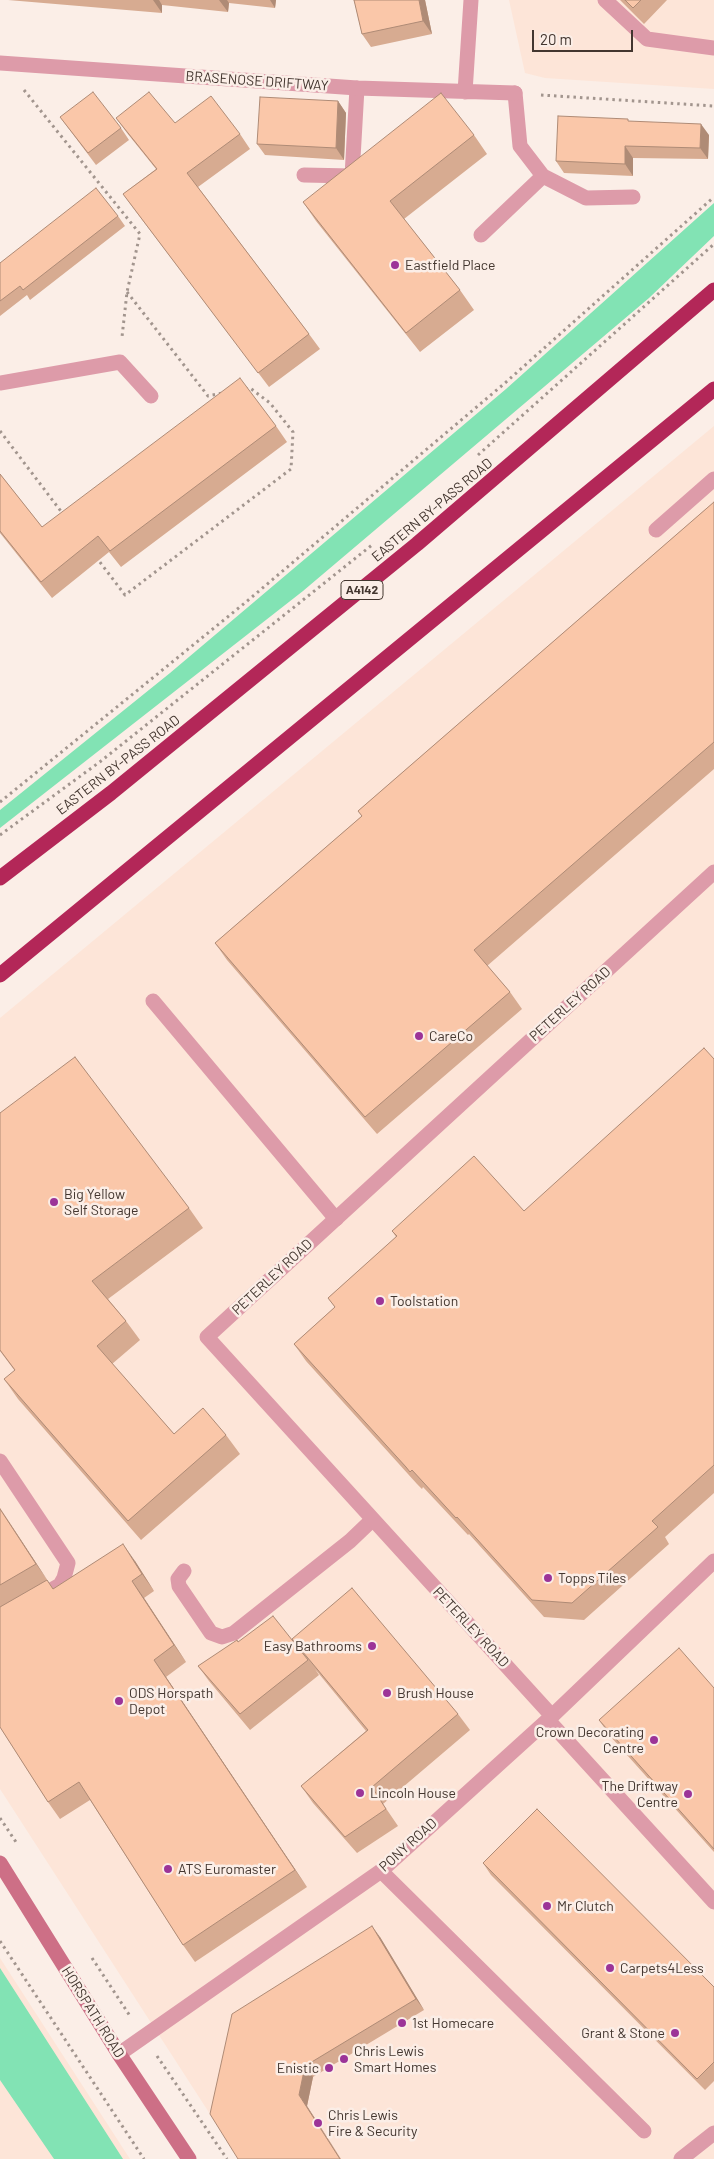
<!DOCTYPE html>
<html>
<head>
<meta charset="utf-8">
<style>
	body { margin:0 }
	#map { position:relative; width:714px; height:2159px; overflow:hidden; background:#fbeee7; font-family:Barlow,sans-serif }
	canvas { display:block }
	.scale { position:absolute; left:532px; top:30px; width:101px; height:22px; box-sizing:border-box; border:2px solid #43362f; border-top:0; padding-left:6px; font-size:15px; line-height:18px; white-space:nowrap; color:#43362f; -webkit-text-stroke:4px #fbeee7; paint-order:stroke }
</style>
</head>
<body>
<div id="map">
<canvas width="714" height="2159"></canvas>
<div class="scale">20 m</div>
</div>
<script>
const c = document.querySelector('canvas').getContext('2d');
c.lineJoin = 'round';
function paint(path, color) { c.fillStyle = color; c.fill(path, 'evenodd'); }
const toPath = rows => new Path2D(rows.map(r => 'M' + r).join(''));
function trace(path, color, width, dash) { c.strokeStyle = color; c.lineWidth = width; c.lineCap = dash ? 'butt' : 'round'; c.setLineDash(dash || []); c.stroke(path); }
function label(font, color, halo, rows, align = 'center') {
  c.font = font + ' Barlow,sans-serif'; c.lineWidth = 5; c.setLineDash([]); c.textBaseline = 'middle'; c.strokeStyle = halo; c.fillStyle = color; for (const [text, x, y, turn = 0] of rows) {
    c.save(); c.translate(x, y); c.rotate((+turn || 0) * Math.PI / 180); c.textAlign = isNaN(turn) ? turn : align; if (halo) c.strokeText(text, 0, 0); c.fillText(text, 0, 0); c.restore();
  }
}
paint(toPath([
	[509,0,714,0,714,89,545,78,525,73],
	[714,426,714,2159,239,2159,0,1789,0,1018],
	[0,1958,130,2159,0,2159]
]), '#fde5d8');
paint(toPath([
	[714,203,714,236,649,298,303,591,0,828,0,810,170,673,506,389],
	[0,1968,123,2159,54,2159,0,2080]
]), '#82e3b4');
trace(toPath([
	[24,90,140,234,127,292,122,337],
	[541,95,714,106],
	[127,292,208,396,223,393],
	[0,431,63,514],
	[478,455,714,244],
	[96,557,125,595,291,469,293,432,270,403,250,388,244,389],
	[0,802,246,602,505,383,714,197],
	[0,835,101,761,372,545],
	[0,1818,16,1842],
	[0,1941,144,2159],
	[92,1958,130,2016],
	[157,2056,227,2159]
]), '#a2958e', 3, [2.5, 4]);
trace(toPath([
	[605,0,647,39,714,48],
	[304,175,352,176,357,88],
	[543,176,586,198,633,197],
	[481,235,543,176,520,146,515,93],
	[656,530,714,479],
	[153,1001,336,1219],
	[0,1461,68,1563,64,1578,60,1585,42,1595],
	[184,1571,178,1579,179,1586,211,1633,222,1637,234,1633,350,1541,372,1520],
	[548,1720,714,1902],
	[381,1871,644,2131],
	[681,2159,714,2133]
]), '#dd9ba9', 15);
trace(toPath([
	[0,63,357,88,515,93],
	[465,92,471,0],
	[0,383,120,362,151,396],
	[552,1716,207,1337,714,872],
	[119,2054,381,1871,552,1716,714,1561]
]), '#dd9ba9', 15);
trace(toPath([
	[0,1863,119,2054,189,2159]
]), '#cd6f86', 15);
trace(toPath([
	[0,878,111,793,417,544,714,290],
	[0,975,714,389]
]), '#b32758', 15);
paint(toPath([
	[8,0,276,0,275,8,229,3,228,12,162,5,162,13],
	[354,0,425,0,432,34,371,47,362,34],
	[620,0,667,0,644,24],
	[338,101,346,113,344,160,265,155,257,144],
	[60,117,121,128,129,140,96,165],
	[116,118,175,123,240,134,250,149,198,187,309,334,320,349,269,387,134,209,123,194,156,169,127,133],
	[629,121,709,135,708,159,633,158,633,176,564,173,556,161],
	[474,135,487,154,404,219,460,290,474,310,420,352,316,221,303,202],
	[118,216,125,226,30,300,27,295,0,316,0,263],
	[276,426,287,442,121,567,109,552,52,598,0,533,0,474,42,527],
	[714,502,714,769,487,966,510,992,522,1009,377,1134,227,960,215,943,362,816,358,811],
	[714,1059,714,1493,665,1537,669,1544,584,1620,544,1617,469,1534,468,1535,423,1487,422,1489,417,1484,306,1361,294,1344,335,1307,328,1298,396,1237,392,1231,524,1211],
	[0,1113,189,1208,203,1228,108,1299,126,1321,140,1340,112,1364,174,1434,226,1435,240,1454,141,1540,18,1399,4,1379,15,1371,0,1351],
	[0,1508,53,1589,135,1561,154,1591,144,1598,186,1662,166,1677,307,1887,195,1962,183,1945,90,1800,60,1819,48,1802,0,1727],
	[292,1640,458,1714,470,1730,383,1804,398,1826,357,1853,313,1803,301,1786,366,1731,315,1669,319,1675,250,1730,209,1681,198,1666,238,1642],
	[714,1688,714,1852,610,1736,599,1720],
	[483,1863,714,1987,714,2081,705,2090,491,1875],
	[380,1937,424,2010,313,2077,307,2106,341,2159,238,2159]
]), '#d7ab91');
paint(toPath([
	[153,0,159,0,162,5,162,13],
	[219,0,227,0,229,3,228,12],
	[270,0,276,0,275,8],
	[419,0,425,0,432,34,423,21],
	[338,101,346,113,344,160,336,148],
	[701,124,709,135,708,159,700,148],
	[625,146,633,158,633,176,625,164],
	[0,1508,48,1581,36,1564],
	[123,1544,135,1561,154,1591,142,1574],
	[132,1581,144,1598,186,1662,174,1645],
	[154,1660,166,1677,307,1887,295,1870],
	[372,1926,380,1937,424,2010,416,1999],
	[305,2066,313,2077,307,2106,341,2159,299,2095]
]), '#af8b76');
const building = toPath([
	[354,0,419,0,423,21,362,34,354,0],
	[625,0,641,0,633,8,625,0],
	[93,92,121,128,88,153,60,117,93,92],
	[149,92,175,123,211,96,240,134,187,173,309,334,258,373,123,194,157,169,116,118,149,92],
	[441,93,474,135,390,201,460,290,406,333,303,202,441,93],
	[260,97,338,101,336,148,257,144,260,97],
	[558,116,628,119,628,121,701,124,700,148,625,146,625,164,556,161,558,116],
	[96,188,118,216,23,290,20,286,0,301,0,263,96,188],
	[240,378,276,426,110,551,98,536,41,582,0,531,0,474,42,527,240,378],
	[714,502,714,742,474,950,510,992,365,1117,215,943,362,816,358,811,714,502],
	[704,1048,714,1059,714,1465,652,1521,658,1527,572,1603,532,1600,457,1517,456,1518,412,1470,410,1472,406,1467,294,1344,335,1307,328,1298,397,1236,392,1231,474,1156,524,1211,704,1048],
	[75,1057,189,1208,92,1281,126,1321,97,1346,174,1434,203,1408,226,1435,128,1521,4,1379,15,1370,0,1350,0,1113,75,1057],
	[0,1509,36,1564,0,1585,0,1509],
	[123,1544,142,1574,132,1581,174,1645,154,1660,295,1870,183,1945,79,1782,48,1802,0,1727,0,1607,47,1580,53,1589,123,1544],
	[352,1588,458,1714,372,1787,386,1809,345,1837,301,1786,368,1730,292,1639,352,1588],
	[273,1616,308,1660,240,1714,198,1666,237,1640,238,1642,273,1616],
	[679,1648,714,1688,714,1849,599,1720,679,1648],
	[537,1809,714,1987,714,2062,697,2079,483,1863,537,1809],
	[372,1926,416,1999,305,2066,299,2095,340,2159,238,2159,210,2114,232,2014,372,1926]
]);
paint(building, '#fac7a9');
trace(building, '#af8b76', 1);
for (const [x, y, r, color] of [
	[395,265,5,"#9c3498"],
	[419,1036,5,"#9c3498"],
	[54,1202,5,"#9c3498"],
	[380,1301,5,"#9c3498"],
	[548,1578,5,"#9c3498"],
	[372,1646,5,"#9c3498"],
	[387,1693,5,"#9c3498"],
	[119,1701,5,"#9c3498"],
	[654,1740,5,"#9c3498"],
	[360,1793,5,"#9c3498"],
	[688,1794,5,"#9c3498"],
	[168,1869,5,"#9c3498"],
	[547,1906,5,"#9c3498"],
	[610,1968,5,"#9c3498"],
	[402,2023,5,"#9c3498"],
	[675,2033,5,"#9c3498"],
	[344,2059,5,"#9c3498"],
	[329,2068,5,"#9c3498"],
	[318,2123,5,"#9c3498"]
]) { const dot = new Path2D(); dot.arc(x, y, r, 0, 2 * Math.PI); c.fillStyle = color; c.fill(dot); trace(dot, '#fbeee7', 2); }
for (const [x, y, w] of [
	[362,590,42]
]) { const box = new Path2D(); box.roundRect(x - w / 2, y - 9.5, w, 19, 4); c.fillStyle = '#fbeee7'; c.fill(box); trace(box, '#43362f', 1); }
label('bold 12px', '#43362f', null, [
	["A4142",362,590]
]);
label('14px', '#43362f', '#fbeee7', [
	["BRASENOSE DRIFTWAY",257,81,4],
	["EASTERN BY-PASS ROAD",432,510,-40],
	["EASTERN BY-PASS ROAD",118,765,-38],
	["PETERLEY ROAD",570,1004,-42],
	["PETERLEY ROAD",272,1277,-43],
	["PETERLEY ROAD",471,1627,47],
	["PONY ROAD",408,1845,-42],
	["HORSPATH ROAD",93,2012,58]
]);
label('14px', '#43362f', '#fbeee7', [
	["Eastfield Place",405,265],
	["CareCo",429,1036],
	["Big Yellow",64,1194],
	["Self Storage",64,1210],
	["Toolstation",390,1301],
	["Topps Tiles",558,1578],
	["Easy Bathrooms",362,1646,"right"],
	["ODS Horspath",129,1693],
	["Depot",129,1709],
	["Brush House",397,1693],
	["Crown Decorating",644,1732,"right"],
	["Centre",644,1748,"right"],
	["The Driftway",678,1786,"right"],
	["Centre",678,1802,"right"],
	["Lincoln House",370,1793],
	["ATS Euromaster",178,1869],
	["Mr Clutch",557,1906],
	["Carpets4Less",620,1968],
	["1st Homecare",412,2023],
	["Grant & Stone",665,2033,"right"],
	["Chris Lewis",354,2051],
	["Smart Homes",354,2067],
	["Enistic",319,2068,"right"],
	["Chris Lewis",328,2115],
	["Fire & Security",328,2131]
], 'left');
</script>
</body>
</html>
